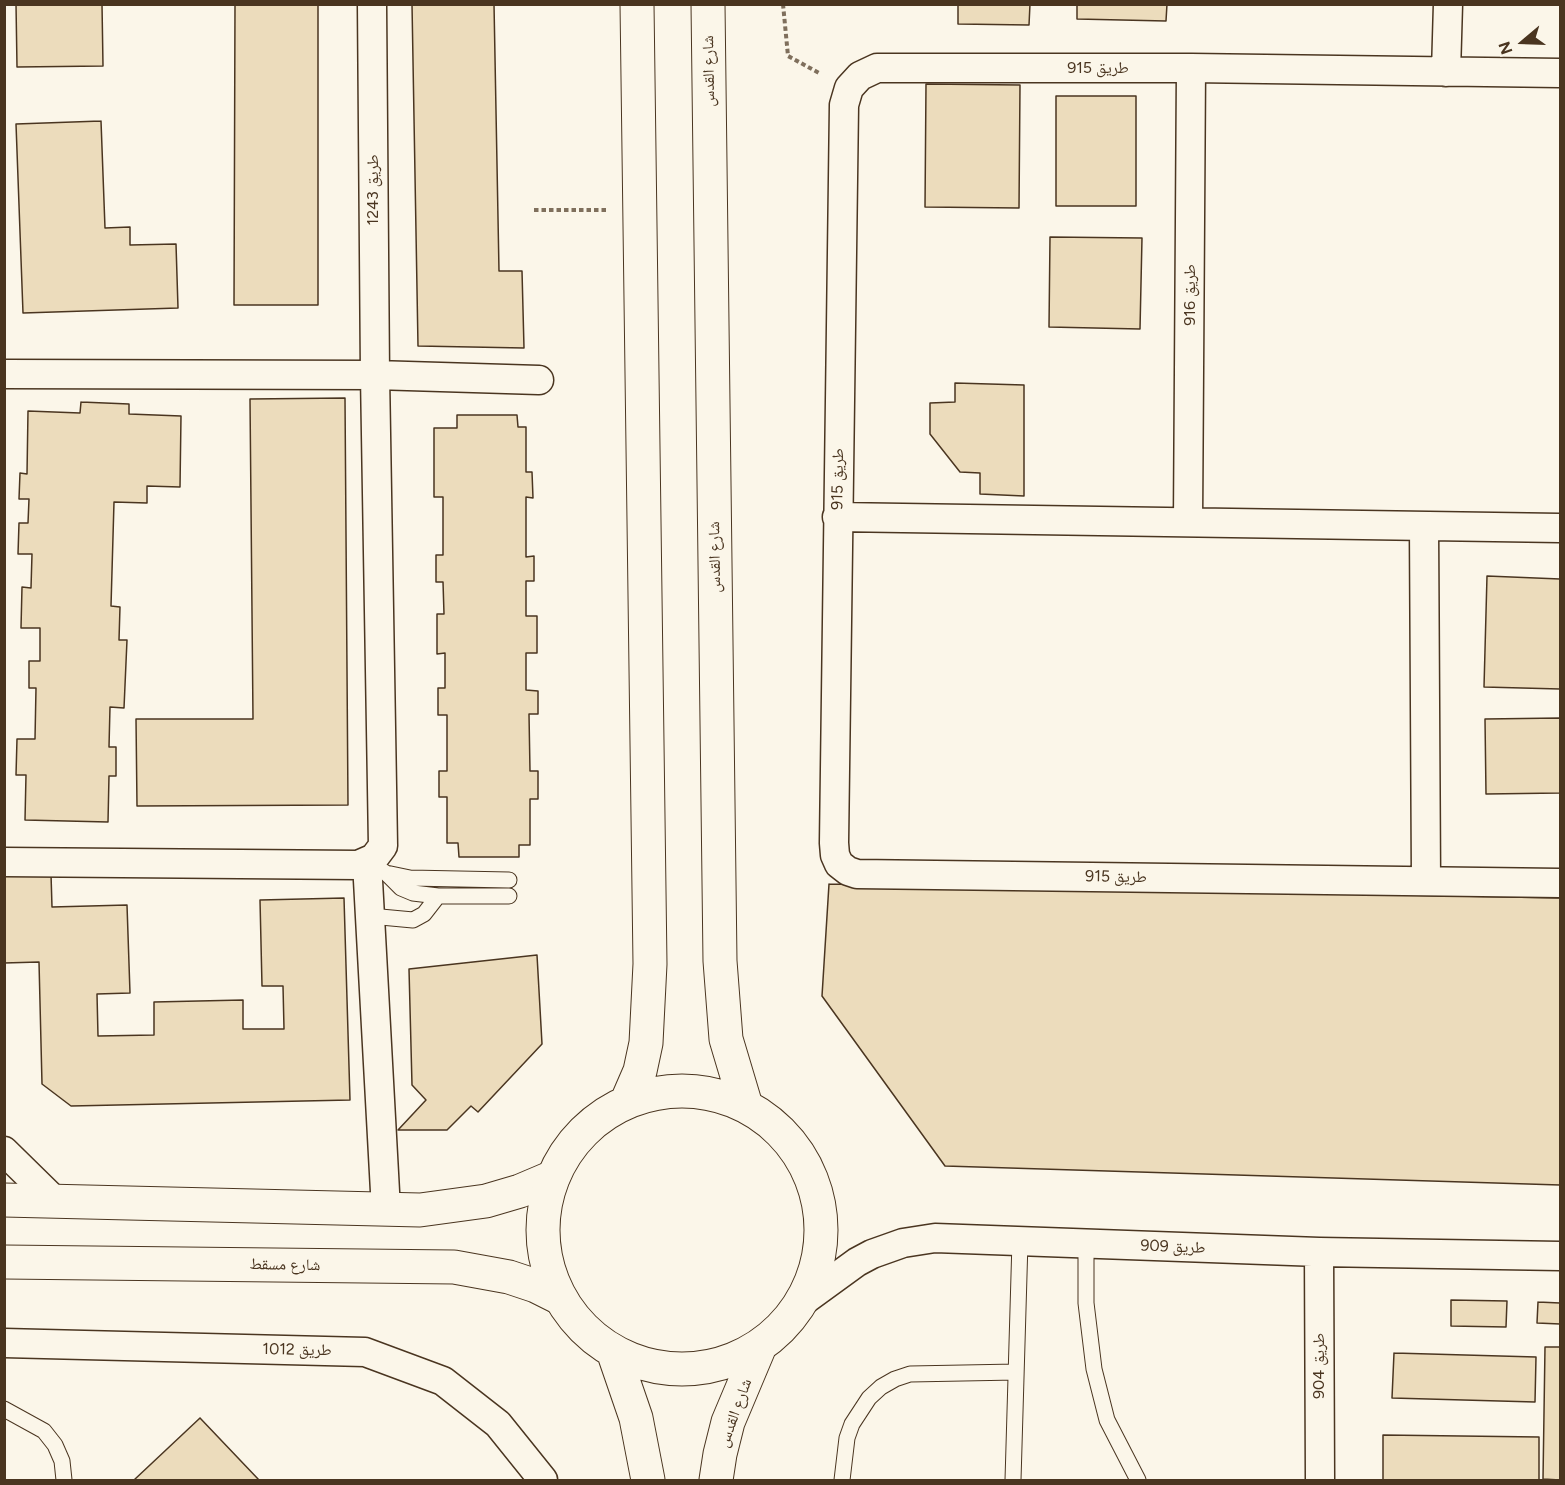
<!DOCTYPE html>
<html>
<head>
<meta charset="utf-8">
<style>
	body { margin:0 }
	#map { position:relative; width:1565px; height:1485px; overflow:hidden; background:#fbf6e9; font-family:Figtree,sans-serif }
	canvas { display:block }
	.frame { position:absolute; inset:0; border:6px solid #4a3520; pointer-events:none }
	.north { position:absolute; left:1493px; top:12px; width:60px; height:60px; -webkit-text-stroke:4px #fbf6e9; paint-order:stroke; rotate:251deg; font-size:16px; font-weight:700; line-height:24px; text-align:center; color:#4a3520 }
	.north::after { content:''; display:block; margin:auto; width:21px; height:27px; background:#4a3520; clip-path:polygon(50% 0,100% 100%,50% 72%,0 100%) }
</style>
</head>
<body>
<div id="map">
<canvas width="1565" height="1485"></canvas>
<div class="frame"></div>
<div class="north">N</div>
</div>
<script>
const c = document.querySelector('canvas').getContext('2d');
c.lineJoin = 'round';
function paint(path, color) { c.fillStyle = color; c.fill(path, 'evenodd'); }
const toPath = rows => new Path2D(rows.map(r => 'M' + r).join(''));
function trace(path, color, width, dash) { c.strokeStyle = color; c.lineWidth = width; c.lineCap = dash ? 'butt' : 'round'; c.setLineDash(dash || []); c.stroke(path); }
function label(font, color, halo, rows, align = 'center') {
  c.font = font + ' Figtree,"Noto Naskh Arabic",sans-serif'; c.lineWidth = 4.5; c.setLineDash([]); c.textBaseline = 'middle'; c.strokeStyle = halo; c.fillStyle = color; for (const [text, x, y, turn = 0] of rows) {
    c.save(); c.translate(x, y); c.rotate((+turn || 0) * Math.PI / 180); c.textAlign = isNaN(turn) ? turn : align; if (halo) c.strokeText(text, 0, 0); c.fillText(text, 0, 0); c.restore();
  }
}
const building = toPath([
	[16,4,102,4,103,66,17,67,16,4],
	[235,4,318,4,318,305,234,305,235,4],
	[412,4,494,4,499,271,522,271,524,348,418,346,412,4],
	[958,4,1030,4,1029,25,958,24,958,4],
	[1077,4,1167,4,1166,21,1077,19,1077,4],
	[926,84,1020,85,1019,208,925,207,926,84],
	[1056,96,1136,96,1136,206,1056,206,1056,96],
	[101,121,105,228,130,227,130,245,176,244,178,308,23,313,16,124,101,121],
	[1050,237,1142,238,1140,329,1049,327,1050,237],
	[955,383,1024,385,1024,496,980,494,980,473,960,472,930,434,930,403,955,402,955,383],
	[345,398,348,805,137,806,136,719,253,719,250,399,345,398],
	[81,402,129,404,129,414,181,416,180,487,147,486,147,503,114,502,111,606,120,607,119,640,127,640,124,708,110,707,109,747,116,747,116,776,109,776,108,822,25,820,26,775,16,775,17,739,35,739,36,688,29,688,29,661,40,661,40,628,21,628,22,587,31,588,32,554,18,554,19,523,28,523,29,499,19,499,20,473,27,474,28,411,80,413,81,402],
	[457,415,517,415,518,427,526,427,526,472,532,472,533,498,526,497,526,557,534,556,534,581,526,581,526,616,537,616,537,653,526,653,526,690,538,691,538,714,529,714,530,771,538,771,538,799,530,799,530,845,519,845,519,857,459,857,458,843,447,843,447,797,439,797,439,771,447,771,447,715,438,715,438,688,445,688,445,653,437,654,437,614,444,614,443,582,436,582,436,555,443,555,443,497,434,497,434,428,457,428,457,415],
	[1487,576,1560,579,1560,689,1484,687,1487,576],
	[1560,718,1560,793,1486,794,1485,719,1560,718],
	[51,874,52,907,127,905,130,993,97,994,98,1036,154,1035,154,1002,243,1000,243,1029,284,1029,283,986,262,986,260,900,344,898,350,1100,71,1106,42,1084,39,962,4,963,4,875,51,874],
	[829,884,1560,898,1560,1185,945,1166,822,996,829,884],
	[537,955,542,1044,478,1112,471,1106,447,1130,398,1130,426,1100,412,1085,409,969,537,955],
	[1451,1300,1507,1301,1506,1327,1451,1326,1451,1300],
	[1538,1302,1560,1303,1560,1324,1537,1323,1538,1302],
	[1545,1347,1560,1347,1560,1480,1543,1479,1545,1347],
	[1394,1353,1536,1357,1535,1402,1392,1398,1394,1353],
	[200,1418,259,1480,134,1480,200,1418],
	[1383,1435,1539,1437,1539,1480,1383,1480,1383,1435]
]);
paint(building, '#ecdcbc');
trace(building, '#4a3520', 1.5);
const service = toPath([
	[367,862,386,873,410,878,509,880],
	[386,873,401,888,413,893,438,896,509,896],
	[370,916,413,920,424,914,438,896],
	[1086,1244,1086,1303,1094,1369,1107,1420,1138,1480],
	[4,1409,44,1431,55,1445,62,1461,64,1480],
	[842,1480,847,1438,852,1424,869,1398,881,1387,895,1379,910,1374,1016,1372],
	[1013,1480,1020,1241]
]);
const minor = toPath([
	[1446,72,1448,4],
	[1560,73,1191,68,877,68,860,76,849,88,844,105,834,843,835,855,839,864,848,871,857,874,1560,883],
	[4,374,375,375,539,380],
	[837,517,1560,528],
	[1188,522,1191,68],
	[1424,526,1426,881],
	[4,862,358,865,374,858,383,846,375,375,372,4],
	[367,862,386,1210],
	[4,1151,56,1202],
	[1319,1252,1320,1480],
	[802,1302,857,1262,872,1254,903,1243,935,1238,1319,1252,1560,1256],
	[4,1343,365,1352,443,1381,498,1424,543,1480]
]);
const tertiary = toPath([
	[4,1200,420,1210,486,1201,520,1191,553,1177],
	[4,1262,454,1267,509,1277,536,1286,560,1298]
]);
const secondary = toPath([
	[708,4,720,961,726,1039,746,1106],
	'543 1230a139 139 0 1 1 278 0a139 139 0 1 1-278 0Z',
	[627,1101,640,1071,646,1043,650,964,637,4],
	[613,1351,636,1418,648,1480],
	[716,1480,720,1454,728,1422,760,1346]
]);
trace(service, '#4a3520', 17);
trace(minor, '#4a3520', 31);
trace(tertiary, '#4a3520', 35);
trace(secondary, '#4a3520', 35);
trace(toPath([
	[783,4,788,56,821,74],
	[534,210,609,210]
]), '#7f6f5c', 4, [4.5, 3]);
trace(service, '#fbf6e9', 15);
trace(minor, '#fbf6e9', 28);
trace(tertiary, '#fbf6e9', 33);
trace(secondary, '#fbf6e9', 33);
label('16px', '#4a3520', '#fbf6e9', [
	["طريق 915",1098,68],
	["شارع القدس",709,71,-91],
	["طريق 1243",373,190,-90],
	["طريق 916",1190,295,-90],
	["طريق 915",838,479,-89],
	["شارع القدس",715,557,-91],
	["طريق 915",1116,877,1],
	["طريق 909",1173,1247,2],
	["شارع مسقط",285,1265,1],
	["طريق 1012",297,1350,1],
	["طريق 904",1319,1366,-90],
	["شارع القدس",735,1413,-70]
]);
</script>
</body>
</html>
